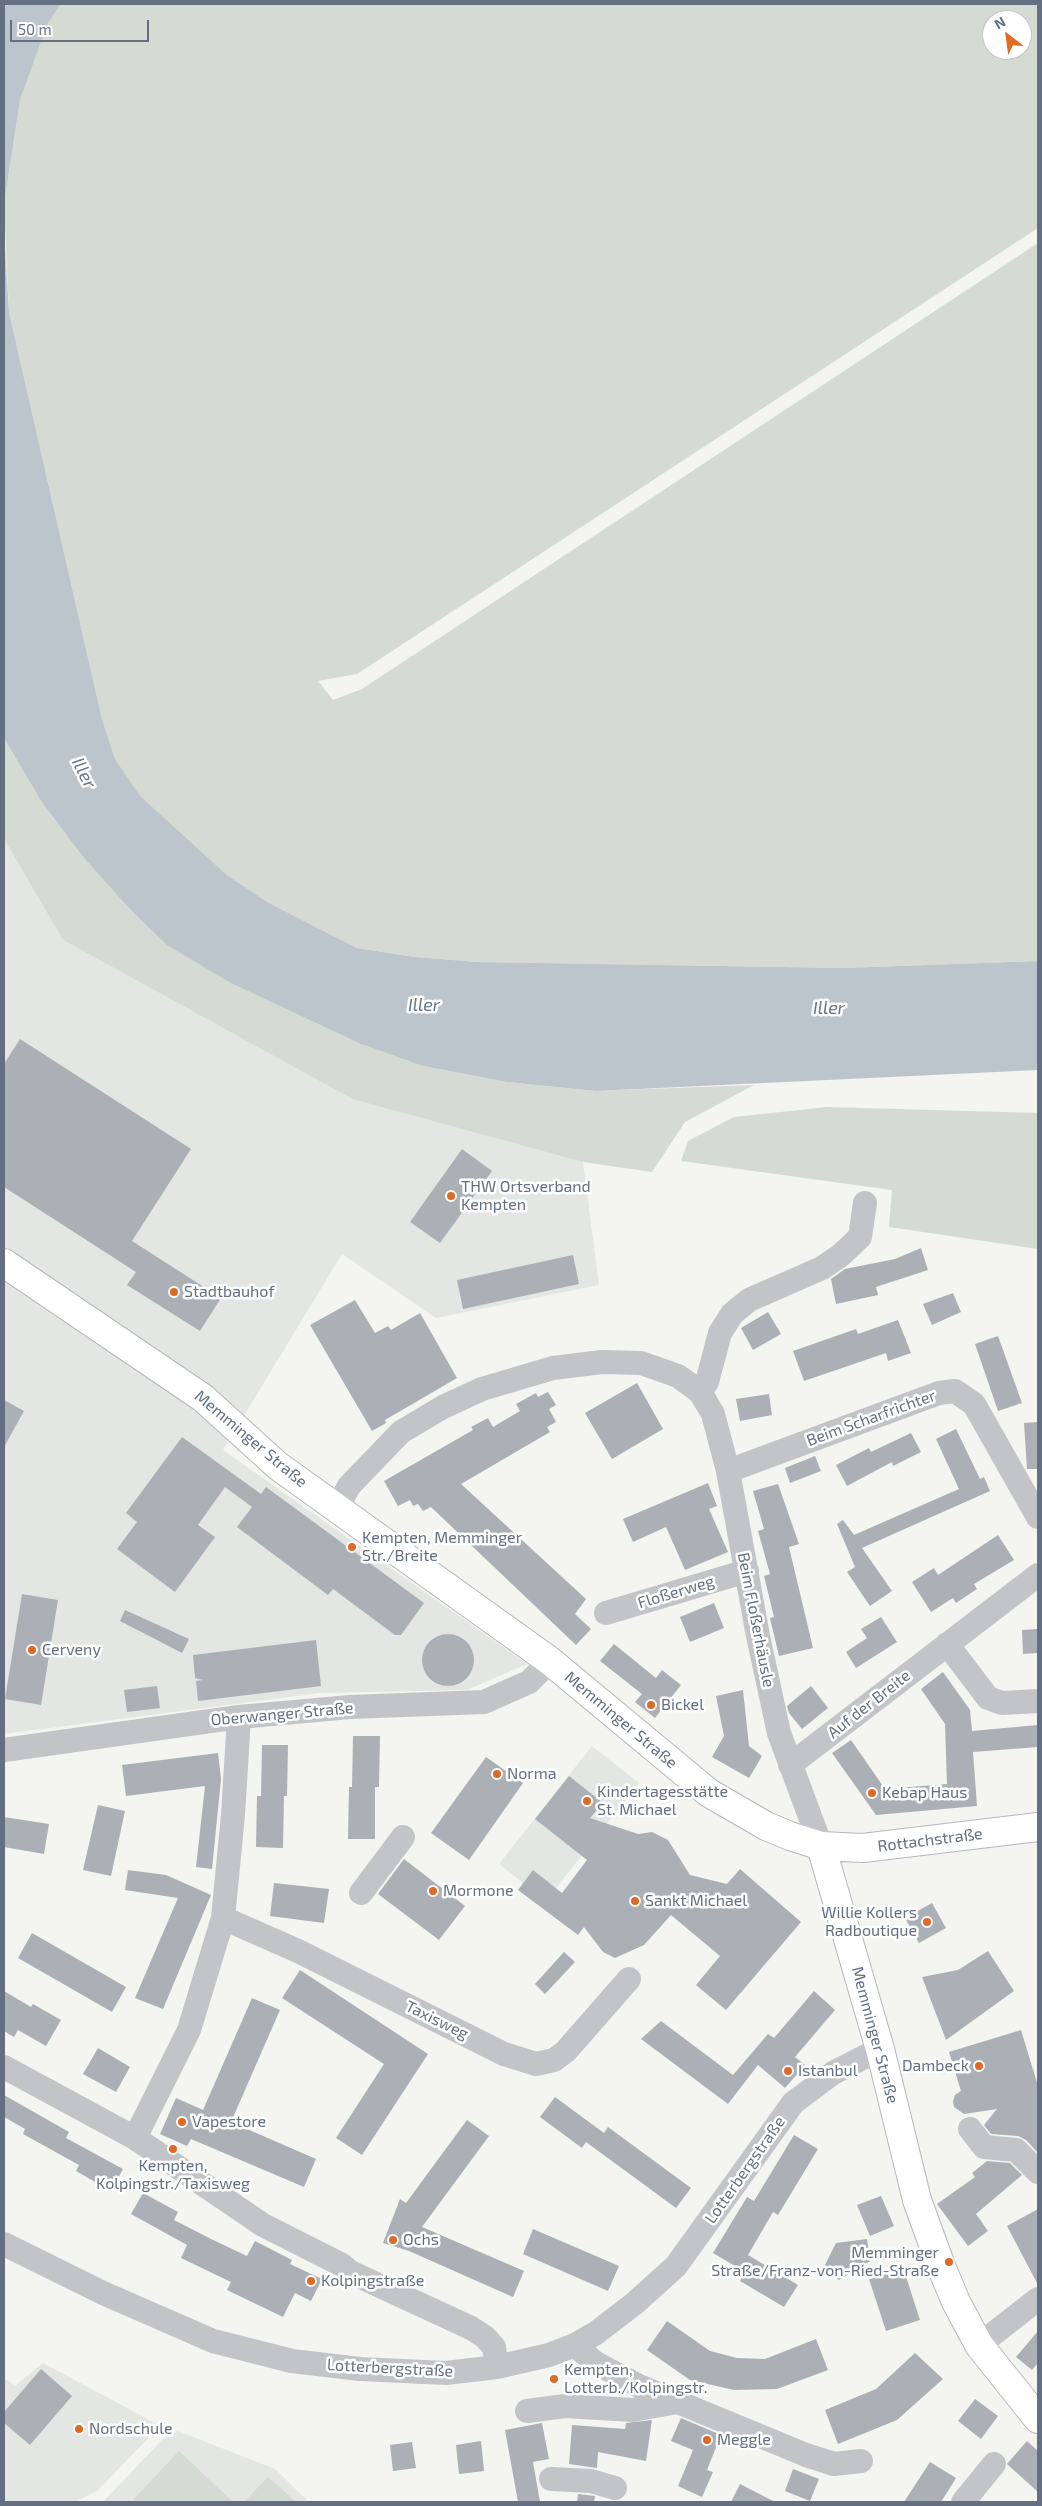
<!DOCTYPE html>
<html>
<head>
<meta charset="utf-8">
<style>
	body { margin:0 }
	#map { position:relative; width:1042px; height:2506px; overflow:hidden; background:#f4f4f0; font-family:"Exo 2",sans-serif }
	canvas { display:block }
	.frame { position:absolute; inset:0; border:5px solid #647081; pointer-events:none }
	.north { position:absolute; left:982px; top:10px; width:50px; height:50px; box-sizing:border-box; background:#fff; border:1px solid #c1c6cd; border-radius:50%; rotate:330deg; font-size:14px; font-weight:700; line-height:20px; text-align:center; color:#647081 }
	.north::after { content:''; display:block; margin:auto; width:18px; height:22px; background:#e06925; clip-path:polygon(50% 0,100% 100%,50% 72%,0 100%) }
	.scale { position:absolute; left:10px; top:20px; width:139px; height:22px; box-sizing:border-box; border:2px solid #647081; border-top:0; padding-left:6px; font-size:15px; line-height:18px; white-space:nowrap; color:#647081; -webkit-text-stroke:4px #fff; paint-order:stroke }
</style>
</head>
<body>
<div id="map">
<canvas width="1042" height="2506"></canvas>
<div class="frame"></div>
<div class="north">N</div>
<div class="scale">50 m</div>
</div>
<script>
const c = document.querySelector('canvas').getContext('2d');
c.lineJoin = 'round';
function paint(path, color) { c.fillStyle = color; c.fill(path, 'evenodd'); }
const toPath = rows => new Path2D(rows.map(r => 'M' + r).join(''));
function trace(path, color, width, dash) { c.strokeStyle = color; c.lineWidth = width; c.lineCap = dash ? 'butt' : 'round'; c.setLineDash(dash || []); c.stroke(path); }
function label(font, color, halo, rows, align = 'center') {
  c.font = font + ' "Exo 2",sans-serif'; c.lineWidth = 5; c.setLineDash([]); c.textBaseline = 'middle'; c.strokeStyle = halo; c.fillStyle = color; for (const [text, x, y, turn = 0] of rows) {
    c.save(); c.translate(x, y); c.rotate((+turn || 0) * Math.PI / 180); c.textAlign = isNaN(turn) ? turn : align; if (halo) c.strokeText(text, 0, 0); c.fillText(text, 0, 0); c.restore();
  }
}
paint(toPath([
	[4,839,63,940,352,1099,583,1162,599,1285,436,1318,342,1254,223,1450,527,1664,467,1690,319,1693,4,1734],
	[592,1746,639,1783,556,1888,523,1883,499,1864],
	[43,2363,157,2424,153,2433,97,2491,75,2502,4,2502,4,2378,15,2386],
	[178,2431,275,2469,309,2502,103,2502,162,2440]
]), '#e4e6e4');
paint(toPath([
	[61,4,1038,4,1038,228,357,674,318,681,333,700,362,689,1038,243,1038,961,844,968,478,962,415,957,357,948,269,903,227,875,139,796,115,759,102,719,9,312,4,204,20,100,48,23],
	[992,20,1022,20,1022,50,992,50],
	[4,738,41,801,83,857,127,906,423,1066,507,1082,596,1091,754,1085,685,1122,652,1172,583,1162,352,1099,63,940,4,839],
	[827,1107,1038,1113,1038,1249,889,1227,892,1190,681,1161,688,1141,734,1117],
	[179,2451,233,2502,131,2502],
	[268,2477,296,2502,244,2502]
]), '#d4dbd2');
paint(toPath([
	[4,4,61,4,48,23,20,100,4,204],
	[4,233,9,312,102,719,115,759,140,796,227,875,269,903,357,948,415,957,478,962,844,968,1038,961,1038,1070,596,1091,507,1082,423,1066,359,1043,229,982,167,945,127,906,83,857,41,801,4,738]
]), '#bdc5cc');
paint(toPath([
	[20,1039,191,1149,132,1241,221,1298,200,1331,127,1285,136,1272,4,1187,4,1064],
	[462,1149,492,1171,440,1243,410,1222],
	[921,1248,928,1270,876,1287,878,1295,836,1304,831,1279,845,1269,895,1259],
	[573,1255,579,1284,463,1309,457,1280],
	[953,1293,961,1312,932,1325,923,1304],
	[355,1300,375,1333,388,1326,391,1330,420,1313,457,1378,385,1420,386,1423,372,1431,310,1325],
	[768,1312,781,1334,753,1350,741,1328],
	[898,1320,911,1353,888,1361,886,1353,804,1381,793,1351,856,1329,858,1334],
	[998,1336,1022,1403,998,1411,975,1344],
	[637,1383,663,1429,612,1459,585,1413],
	[548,1392,556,1405,549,1409,556,1422,547,1427,550,1432,461,1484,586,1599,575,1614,591,1629,576,1645,431,1507,423,1511,418,1504,413,1506,410,1500,398,1506,384,1481,473,1430,471,1427,488,1418,493,1427,520,1411,516,1404,536,1393,538,1397],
	[769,1394,772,1415,740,1421,736,1399],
	[4,1400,24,1411,4,1447],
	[1038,1422,1038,1469,1027,1469,1024,1423],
	[956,1429,980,1479,984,1477,990,1491,862,1548,892,1591,870,1606,847,1572,855,1567,837,1524,843,1520,854,1535,959,1489,936,1439],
	[911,1433,921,1452,893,1466,892,1462,847,1486,836,1465,869,1448,871,1452],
	[182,1437,261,1494,266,1487,424,1603,401,1635,395,1635,333,1589,328,1595,237,1527,252,1507,225,1487,198,1525,215,1537,175,1592,117,1549,137,1522,126,1513],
	[815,1456,821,1471,790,1483,785,1468],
	[708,1483,717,1506,709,1509,728,1552,685,1570,666,1527,633,1542,623,1519],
	[778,1484,799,1544,789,1547,813,1648,779,1656,770,1618,774,1617,764,1576,770,1574,758,1531,764,1529,753,1491],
	[998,1535,1014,1560,974,1584,977,1589,956,1603,953,1598,931,1612,912,1582,934,1568,938,1575],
	[22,1594,58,1600,41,1705,5,1699],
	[714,1603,724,1628,690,1642,680,1617],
	[125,1610,189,1639,182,1653,120,1621],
	[881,1617,897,1642,856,1668,846,1652,867,1638,861,1629],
	[1038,1629,1038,1653,1023,1654,1022,1630],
	'422 1660a26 26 0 1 1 52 0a26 26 0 1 1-52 0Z',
	[316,1640,321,1686,198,1701,196,1681,203,1680,195,1678,193,1655],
	[614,1644,656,1678,662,1670,681,1685,655,1718,635,1702,642,1694,600,1661],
	[943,1672,970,1710,972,1731,1038,1725,1038,1747,973,1752,977,1806,876,1815,832,1753,851,1740,885,1789,947,1784,945,1724,921,1689],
	[157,1686,160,1708,127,1712,124,1690],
	[811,1686,828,1708,802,1729,789,1713,787,1706],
	[743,1690,749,1746,762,1756,749,1778,712,1757,724,1736,716,1696],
	[353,1736,380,1736,379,1787,375,1787,375,1839,348,1839,349,1787,352,1787],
	[262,1745,288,1745,287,1796,284,1796,283,1848,256,1847,257,1796,261,1796],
	[218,1753,221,1779,212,1869,196,1867,205,1786,126,1796,122,1765],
	[486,1757,523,1783,469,1860,431,1833],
	[569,1776,603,1803,590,1818,638,1834,652,1832,668,1840,690,1875,727,1884,740,1869,801,1922,726,2010,696,1985,720,1956,671,1915,644,1945,615,1958,603,1952,584,1927,578,1935,518,1890,533,1870,562,1893,587,1860,535,1819],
	[98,1805,125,1811,111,1876,83,1870],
	[4,1817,49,1824,44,1854,4,1847],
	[404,1859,465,1906,439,1940,378,1894],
	[128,1870,166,1875,211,1895,163,2009,135,1998,178,1898,125,1890],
	[274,1883,329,1889,324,1923,270,1916],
	[932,1903,946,1928,919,1943,905,1918],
	[32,1933,126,1987,112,2012,18,1958],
	[988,1951,1014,1991,946,2040,922,1977,958,1970],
	[564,1952,575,1962,545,1994,535,1984],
	[300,1970,428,2054,362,2155,336,2138,384,2064,282,1998],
	[4,1991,31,2007,33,2004,61,2020,46,2046,18,2030,14,2037,4,2031],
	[814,1991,835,2010,795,2057,805,2065,785,2088,758,2065,728,2104,641,2039,661,2021,733,2075,768,2034,774,2038],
	[252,1998,280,2010,231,2122,316,2159,304,2187,191,2139,187,2146,160,2134,176,2098,203,2110],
	[1021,2030,1038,2086,1038,2153,1026,2140,1018,2136,991,2134,984,2125,997,2109,964,2114,954,2107,953,2101,955,2095,961,2091,949,2052],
	[98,2048,130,2067,116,2092,83,2074],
	[4,2095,69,2132,66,2138,123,2169,111,2191,76,2171,79,2165,23,2134,25,2129,4,2117],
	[555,2097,604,2133,608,2127,691,2188,676,2208,586,2142,582,2148,540,2117],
	[467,2120,489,2136,422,2227,524,2271,513,2297,409,2251,383,2243,400,2199,406,2203],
	[794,2135,818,2149,778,2215,773,2212,748,2255,798,2285,784,2307,740,2281,745,2272,713,2253,747,2197,754,2201],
	[987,2161,1010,2163,1022,2175,976,2214,988,2231,968,2246,937,2204,975,2177,972,2173],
	[143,2193,178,2212,174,2220,211,2239,247,2256,255,2241,292,2260,290,2264,322,2279,311,2301,295,2293,283,2317,227,2290,231,2282,181,2258,187,2245,131,2214],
	[881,2196,894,2226,870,2236,857,2205],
	[1038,2209,1038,2285,1007,2226],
	[533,2229,619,2266,608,2291,523,2254],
	[867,2239,870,2261,839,2280,823,2269,836,2243],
	[903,2267,920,2320,886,2331,869,2279],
	[667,2321,710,2351,737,2358,765,2359,816,2339,828,2370,777,2389,734,2390,690,2380,647,2350],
	[1038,2331,1038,2363,1032,2370,1016,2357],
	[915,2353,943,2379,897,2420,838,2444,825,2410,876,2389],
	[41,2369,72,2396,30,2445,4,2423,4,2412],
	[975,2399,998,2416,981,2439,958,2421],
	[681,2418,721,2435,707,2470,713,2472,702,2497,678,2486,693,2450,671,2441],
	[652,2420,646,2461,598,2452,597,2468,569,2464,572,2425,625,2429,626,2423],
	[542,2423,549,2459,533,2462,540,2502,518,2502,505,2430],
	[481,2441,484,2471,459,2474,456,2445],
	[1027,2441,1038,2451,1038,2492,1007,2464],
	[412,2442,416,2468,393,2471,390,2445],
	[930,2462,956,2478,941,2502,904,2502],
	[793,2469,819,2479,810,2501,785,2491],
	[740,2484,775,2502,731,2502],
	[578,2494,595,2496,594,2502,577,2502]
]), '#aab0b6');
const major = toPath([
	[4,1263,203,1398,278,1466,550,1661,709,1793,766,1826,790,1836,821,1846,863,1848,1038,1827],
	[821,1846,880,2049,917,2200,941,2266,956,2302,979,2345,1038,2419]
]);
trace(major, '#b5b7bc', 30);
trace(toPath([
	[700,1392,707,1382,720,1333,732,1314,749,1300,822,1268,841,1255,860,1237,865,1203],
	[728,1471,939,1393,955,1391,974,1404,1038,1517],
	[337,1508,349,1486,401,1432,443,1407,482,1389,553,1368,602,1362,641,1363,678,1376,700,1392,713,1414,728,1471,758,1636,779,1733,821,1846],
	[606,1613,747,1571],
	[947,1644,988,1698,1002,1703,1038,1701],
	[4,1750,239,1717,350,1707,484,1702,529,1682,550,1661],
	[790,1765,1038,1575],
	[361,1893,403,1837],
	[223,1918,298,1951,504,2054,536,2064,554,2060,566,2051,629,1979],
	[4,2067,135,2138,263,2225,342,2265,350,2272,471,2328,485,2337,494,2347,497,2367],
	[970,2129,984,2147,1016,2150,1038,2172],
	[135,2138,189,2030,223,1918,233,1815,239,1717],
	[4,2244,103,2293,213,2341,292,2361,360,2369,446,2373,497,2367,549,2355,575,2345,596,2333,635,2303,676,2266,793,2103,833,2073,880,2049],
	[575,2345,594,2362,639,2386,806,2455,834,2464,861,2461],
	[979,2345,1038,2299],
	[527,2411,565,2406,633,2410,677,2402],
	[551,2479,591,2481,615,2488],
	[963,2502,994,2464]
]), '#c2c4c8', 24);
trace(major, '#fff', 28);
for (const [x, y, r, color] of [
	[451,1196,5,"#e06925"],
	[174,1292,5,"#e06925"],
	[352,1547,5,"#e06925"],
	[32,1650,5,"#e06925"],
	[651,1705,5,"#e06925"],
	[497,1774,5,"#e06925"],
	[872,1793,5,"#e06925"],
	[587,1801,5,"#e06925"],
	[433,1891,5,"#e06925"],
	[635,1901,5,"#e06925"],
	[927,1922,5,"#e06925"],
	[979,2066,5,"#e06925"],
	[788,2071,5,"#e06925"],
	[182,2122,5,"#e06925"],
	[173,2149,5,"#e06925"],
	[393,2240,5,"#e06925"],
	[949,2262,5,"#e06925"],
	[311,2281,5,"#e06925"],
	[554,2379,5,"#e06925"],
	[79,2429,5,"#e06925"],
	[707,2440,5,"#e06925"]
]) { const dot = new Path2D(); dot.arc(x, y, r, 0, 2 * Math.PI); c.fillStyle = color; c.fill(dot); trace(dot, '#fff', 2); }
label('16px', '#647081', '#fff', [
	["THW Ortsverband",461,1187],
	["Kempten",461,1205],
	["Stadtbauhof",184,1292],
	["Kempten, Memminger",362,1538],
	["Str./Breite",362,1556],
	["Cerveny",42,1650],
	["Bickel",661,1705],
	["Norma",507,1774],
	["Kindertagesstätte",597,1792],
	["St. Michael",597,1810],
	["Kebap Haus",882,1793],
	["Mormone",443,1891],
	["Sankt Michael",645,1901],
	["Willie Kollers",917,1913,"right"],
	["Radboutique",917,1931,"right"],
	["Dambeck",969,2066,"right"],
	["Istanbul",798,2071],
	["Vapestore",192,2122],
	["Kempten,",173,2166,"center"],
	["Kolpingstr./Taxisweg",173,2184,"center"],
	["Ochs",403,2240],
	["Memminger",939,2253,"right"],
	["Straße/Franz-von-Ried-Straße",939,2271,"right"],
	["Kolpingstraße",321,2281],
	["Kempten,",564,2370],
	["Lotterb./Kolpingstr.",564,2388],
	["Nordschule",89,2429],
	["Meggle",717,2440]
], 'left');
label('16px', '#647081', '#fff', [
	["Beim Scharfrichter",871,1418,-20],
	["Memminger Straße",251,1439,40],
	["Floßerweg",676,1592,-17],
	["Beim Floßerhäusle",756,1620,79],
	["Auf der Breite",869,1704,-38],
	["Oberwanger Straße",282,1714,-5],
	["Memminger Straße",621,1720,40],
	["Rottachstraße",930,1840,-7],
	["Taxisweg",437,2020,26],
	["Memminger Straße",875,2035,75],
	["Lotterbergstraße",745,2170,-55],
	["Lotterbergstraße",390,2368,3]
]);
label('italic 18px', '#647885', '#fff', [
	["Iller",84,773,63],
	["Iller",424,1005],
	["Iller",829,1008]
]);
</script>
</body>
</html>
